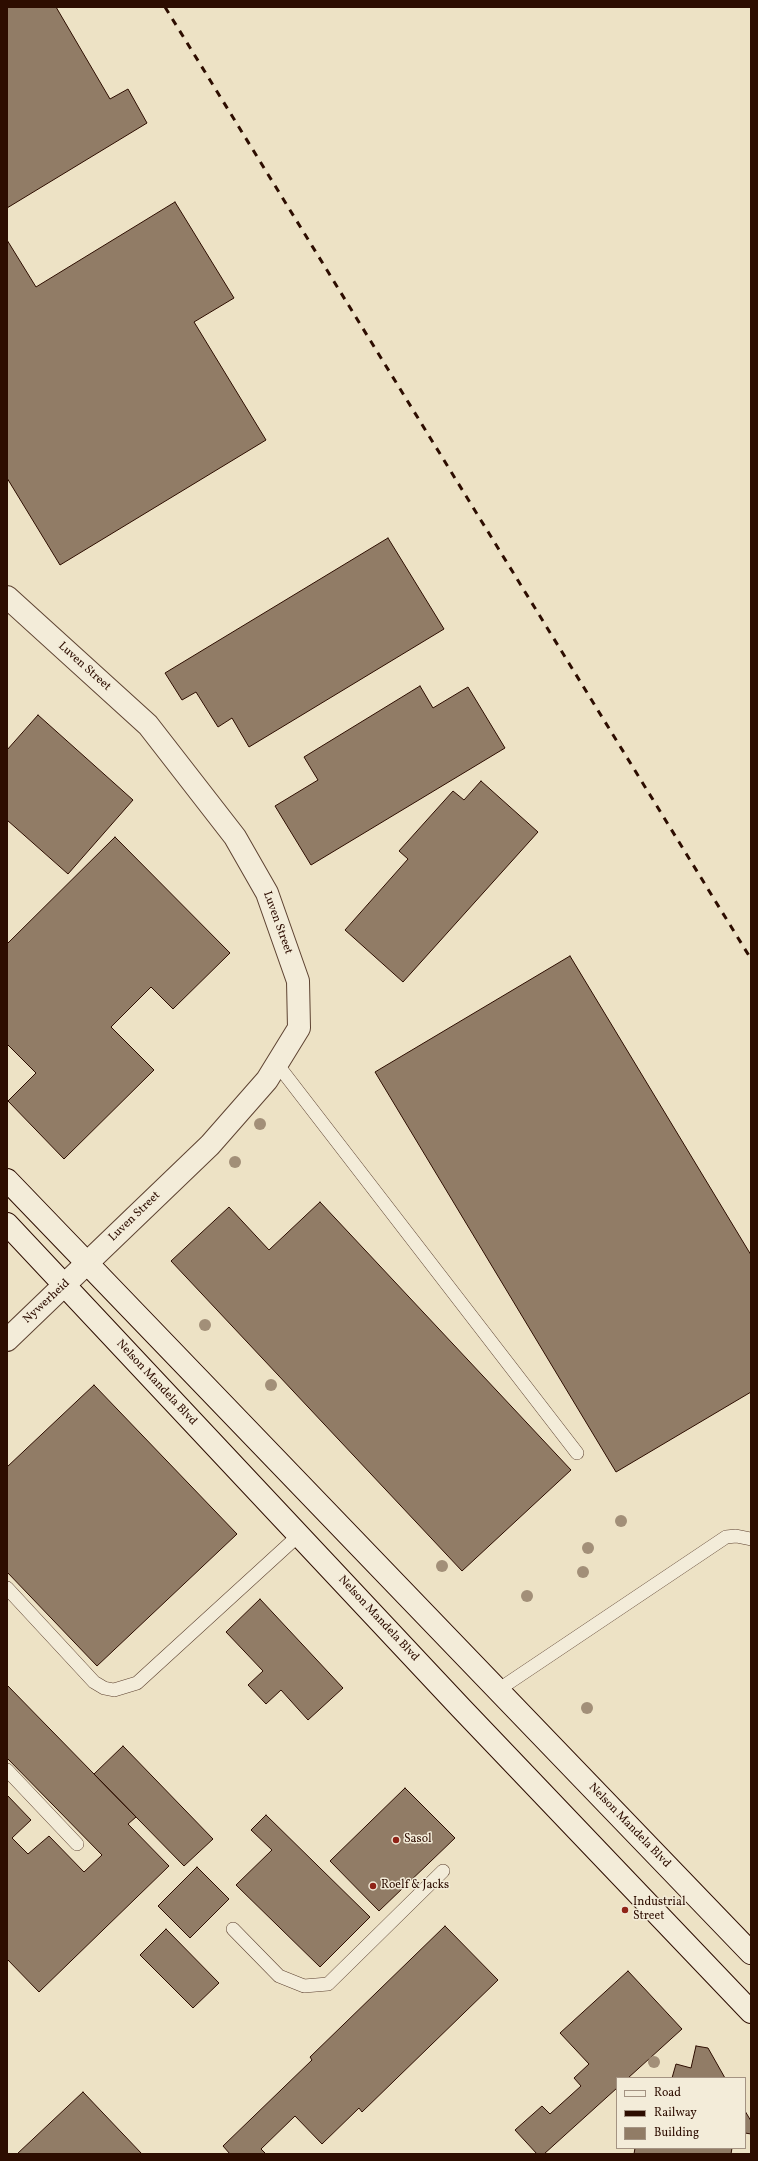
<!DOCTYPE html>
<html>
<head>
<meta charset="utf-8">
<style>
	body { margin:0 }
	#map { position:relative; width:758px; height:2161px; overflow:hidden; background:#ede2c5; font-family:Vollkorn,serif }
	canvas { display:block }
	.frame { position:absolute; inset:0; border:8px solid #2d0d00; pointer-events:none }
	.legend { position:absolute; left:616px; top:2077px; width:130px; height:72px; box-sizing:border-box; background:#f3ecd9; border:1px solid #a49382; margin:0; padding:5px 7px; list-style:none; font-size:12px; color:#2d0d00 }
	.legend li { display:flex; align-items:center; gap:8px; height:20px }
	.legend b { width:20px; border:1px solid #a49382 }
</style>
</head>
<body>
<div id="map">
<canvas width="758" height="2161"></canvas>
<div class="frame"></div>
<ul class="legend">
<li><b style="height:5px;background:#f3ecd9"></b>Road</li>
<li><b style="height:5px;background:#2d0d00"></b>Railway</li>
<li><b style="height:11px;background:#917c66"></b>Building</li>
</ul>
</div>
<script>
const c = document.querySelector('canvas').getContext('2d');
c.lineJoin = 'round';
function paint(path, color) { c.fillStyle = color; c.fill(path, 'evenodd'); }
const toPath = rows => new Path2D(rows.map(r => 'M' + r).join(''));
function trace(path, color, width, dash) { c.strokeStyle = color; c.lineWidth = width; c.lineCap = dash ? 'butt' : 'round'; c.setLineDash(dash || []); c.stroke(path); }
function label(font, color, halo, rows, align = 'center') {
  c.font = font + ' Vollkorn,serif'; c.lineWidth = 3; c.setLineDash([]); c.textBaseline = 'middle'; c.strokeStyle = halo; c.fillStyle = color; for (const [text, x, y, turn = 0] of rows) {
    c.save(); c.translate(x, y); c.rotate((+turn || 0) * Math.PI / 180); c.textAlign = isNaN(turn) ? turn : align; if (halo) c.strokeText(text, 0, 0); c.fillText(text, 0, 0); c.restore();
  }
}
const building = toPath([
	[7,7,56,7,110,99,128,89,147,123,7,208,7,7],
	[175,202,234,298,194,322,266,440,60,565,7,478,7,240,36,287,175,202],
	[388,538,444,629,249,747,232,718,218,727,196,692,182,700,165,673,388,538],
	[420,686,433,708,468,687,505,748,311,865,275,806,318,780,304,757,420,686],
	[38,715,133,800,68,874,7,820,7,750,38,715],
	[481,781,538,832,403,982,345,930,408,859,399,851,453,791,464,800,481,781],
	[115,837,230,953,173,1009,151,987,111,1027,154,1070,64,1159,8,1101,36,1073,7,1044,7,944,115,837],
	[570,956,751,1255,751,1392,616,1472,375,1072,570,956],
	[320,1202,571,1470,462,1571,171,1261,229,1207,269,1250,320,1202],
	[94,1385,237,1534,97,1666,7,1572,7,1467,94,1385],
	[260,1599,343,1688,308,1720,281,1690,266,1704,248,1685,263,1671,226,1632,260,1599],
	[7,1685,136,1817,128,1824,169,1866,39,1992,7,1959,7,1795,31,1820,12,1838,28,1854,49,1836,84,1872,102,1855,7,1758,7,1685],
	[123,1746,213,1839,184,1866,94,1774,123,1746],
	[405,1788,455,1838,379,1911,330,1861,405,1788],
	[266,1815,370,1917,320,1967,236,1885,272,1850,251,1830,266,1815],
	[197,1867,229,1899,190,1938,158,1906,197,1867],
	[445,1926,498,1980,362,2112,359,2108,322,2144,295,2116,261,2149,266,2154,230,2154,223,2146,312,2060,310,2057,445,1926],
	[166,1929,219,1983,193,2008,140,1955,166,1929],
	[628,1971,682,2029,628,2078,617,2078,617,2088,544,2154,537,2154,515,2130,542,2106,550,2114,581,2086,574,2078,589,2064,560,2033,628,1971],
	[696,2046,708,2048,725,2078,672,2078,676,2064,691,2068,696,2046],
	[83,2092,142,2154,17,2154,83,2092],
	[745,2111,751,2121,751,2134,745,2133,745,2111],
	[635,2148,732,2148,731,2154,634,2154,635,2148]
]);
paint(building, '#917c66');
trace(building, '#2d0d00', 1);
const lane = toPath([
	[277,1064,577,1453],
	[7,1588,94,1682,104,1688,114,1690,137,1683,299,1535],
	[498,1690,726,1537,736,1536,751,1539],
	[7,1770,77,1844],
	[233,1929,279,1976,304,1986,328,1984,443,1871]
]);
const street = toPath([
	[7,597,148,725,235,837,267,893,298,981,299,1028,267,1080,210,1145,7,1340]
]);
const secondary = toPath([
	[7,1180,751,1953],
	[7,1224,461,1708,751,2012]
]);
trace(lane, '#5d4231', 14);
trace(street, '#5d4231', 24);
trace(secondary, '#2d0d00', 24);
trace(lane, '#f3ecd9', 13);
trace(street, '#f3ecd9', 22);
trace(secondary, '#f3ecd9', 22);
trace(toPath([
	[165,7,751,959]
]), '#2d0d00', 3, [7, 7]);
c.fillStyle = '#a28f78';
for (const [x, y] of [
	[260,1124],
	[235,1162],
	[205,1325],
	[271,1385],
	[621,1521],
	[588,1548],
	[442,1566],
	[583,1572],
	[527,1596],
	[587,1708],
	[654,2062]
]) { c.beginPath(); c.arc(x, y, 6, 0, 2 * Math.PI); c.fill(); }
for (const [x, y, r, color] of [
	[396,1840,4,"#8f2418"],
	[373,1886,4,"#8f2418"],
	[625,1910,4,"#8f2418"]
]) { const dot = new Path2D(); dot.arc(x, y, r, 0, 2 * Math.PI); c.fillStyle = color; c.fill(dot); trace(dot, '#f3ecd9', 1.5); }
label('12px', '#2d0d00', '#f3ecd9', [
	["Luven Street",84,667,42],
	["Luven Street",277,923,70],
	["Luven Street",135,1217,-44],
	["Nywerheid",47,1302,-43],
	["Nelson Mandela Blvd",156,1383,47],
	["Nelson Mandela Blvd",378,1619,47],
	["Nelson Mandela Blvd",629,1826,46]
]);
label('12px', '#2d0d00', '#f3ecd9', [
	["Sasol",404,1840],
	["Roelf & Jacks",381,1886],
	["Industrial",633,1903],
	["Street",633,1917]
], 'left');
</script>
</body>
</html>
